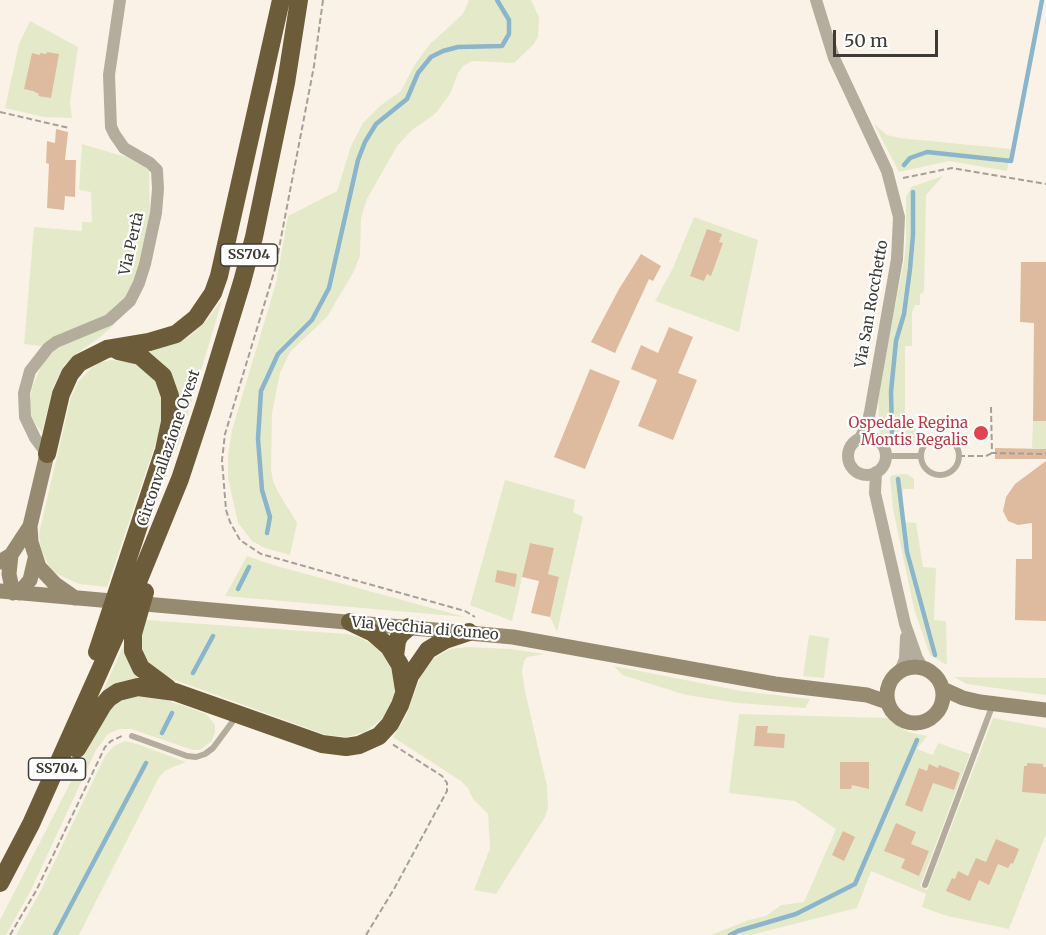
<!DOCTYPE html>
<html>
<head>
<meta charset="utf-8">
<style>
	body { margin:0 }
	#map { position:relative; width:1046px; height:935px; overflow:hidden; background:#faf2e6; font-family:Merriweather,serif }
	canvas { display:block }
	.scale { position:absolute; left:833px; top:30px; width:105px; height:27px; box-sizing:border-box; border:3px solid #3e3b36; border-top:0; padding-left:8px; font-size:18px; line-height:21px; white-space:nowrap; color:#3e3b36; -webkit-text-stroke:4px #fff; paint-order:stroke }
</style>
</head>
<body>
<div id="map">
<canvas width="1046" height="935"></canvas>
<div class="scale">50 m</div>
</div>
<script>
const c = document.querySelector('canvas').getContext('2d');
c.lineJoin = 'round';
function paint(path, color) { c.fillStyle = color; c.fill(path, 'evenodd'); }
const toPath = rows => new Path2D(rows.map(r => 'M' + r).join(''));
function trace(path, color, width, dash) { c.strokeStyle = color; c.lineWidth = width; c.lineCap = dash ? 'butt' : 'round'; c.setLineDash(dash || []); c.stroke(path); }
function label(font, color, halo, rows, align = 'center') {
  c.font = font + ' Merriweather,serif'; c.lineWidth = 4.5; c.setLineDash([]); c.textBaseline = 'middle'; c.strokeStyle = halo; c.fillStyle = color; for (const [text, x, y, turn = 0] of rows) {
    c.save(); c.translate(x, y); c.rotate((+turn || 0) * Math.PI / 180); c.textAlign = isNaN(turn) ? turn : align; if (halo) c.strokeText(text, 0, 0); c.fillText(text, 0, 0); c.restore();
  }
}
paint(toPath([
	[469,0,531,0,539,17,538,37,534,44,514,63,472,61,463,66,458,73,450,94,435,114,412,130,397,146,367,199,361,218,360,256,354,271,327,317,290,352,280,373,272,413,271,469,273,481,277,490,297,523,290,555,265,548,252,541,238,523,228,478,228,455,232,430,276,283,288,216,337,191,351,146,363,123,381,105,401,91,415,64,430,44,463,14],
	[30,21,78,47,70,102,72,118,44,117,5,108,19,44],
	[874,124,887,135,900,138,1011,149,1007,171,949,161,899,172],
	[82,144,126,157,144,166,149,171,150,216,137,273,129,295,111,313,55,337,41,346,24,344,34,227,82,231,82,222,92,222,91,192,79,190],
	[943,176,926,195,924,292,920,294,920,305,915,305,912,312,912,346,905,346,905,420,916,421,915,446,892,446,881,436,879,430,878,390,904,261,906,241,906,197,911,187],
	[694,217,758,240,739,332,655,301,673,268],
	[222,300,198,381,176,452,178,423,146,352,171,345,190,336,206,321],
	[116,323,99,338,73,356,64,365,53,387,42,432,36,425,30,413,30,400,32,388,42,364,57,348],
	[112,360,135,363,157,380,164,407,158,436,107,587,79,584,59,575,51,569,46,560,41,548,39,533,71,397,78,382,91,368,101,362],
	[1033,421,1046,421,1046,449,1032,448],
	[907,474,914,479,914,489,903,489,903,522,916,523,923,567,936,568,934,620,946,621,947,665,930,655,914,609,893,509,890,478,892,475],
	[505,480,575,500,573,512,583,517,557,632,550,617,559,577,548,574,554,548,530,543,512,621,470,605],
	[247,556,273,565,465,617,225,596],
	[146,620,347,634,359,637,378,648,391,666,395,688,393,698,383,718,365,732,347,737,326,735,175,680,156,671,146,660,139,641],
	[809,635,829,638,824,678,803,676],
	[124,644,126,655,143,680,114,686,103,691],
	[468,647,511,649,545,654,527,657,524,661,522,671,525,691,547,786,548,808,545,817,496,894,474,890,490,848,488,814,473,799,468,788,461,781,393,737,405,718,422,673,433,659,450,649],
	[614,666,741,691,810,699,805,708,738,703,686,695,622,675],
	[954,677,1046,678,1046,695,967,684],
	[135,695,164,699,206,714,215,725,215,732,212,741,200,750,193,750,131,729,119,729,108,734,96,750,31,890,6,935,0,935,0,920,105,715,117,702],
	[739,714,888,718,896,725,908,732,927,736,917,749,933,755,938,743,970,754,920,886,927,890,993,718,1046,728,1046,834,1009,929,947,916,922,907,926,894,871,871,857,908,751,935,711,935,749,920,766,916,781,905,804,902,836,829,795,801,729,793],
	[125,741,137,744,186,762,166,770,159,777,79,935,16,935,40,892,105,756,114,746]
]), '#e4eac9');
trace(toPath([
	[904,165,910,158,927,152,1011,161,1042,0],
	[892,433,891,392,896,341,904,314,910,269,913,235,913,192],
	[898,479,907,552,935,655],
	[267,533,270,517,262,490,258,439,261,391,278,354,312,320,329,288,358,160,365,142,376,124,407,99,418,73,431,57,443,51,458,47,502,46,509,34,509,20,497,0],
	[238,589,249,567],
	[193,673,213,636],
	[162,733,172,713],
	[55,935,146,763],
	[730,935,738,931,796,914,855,884,917,740]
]), '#8ab5cb', 4.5);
paint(toPath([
	[47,52,59,54,51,98,38,96,39,94,33,91,24,89,32,53,40,55,40,53,46,54],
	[56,129,68,132,65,160,76,160,75,197,65,196,64,210,47,208,49,164,46,163,47,141,55,143],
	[707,229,722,234,719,242,723,243,711,276,707,274,704,281,690,276],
	[641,254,661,266,653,281,649,279,615,353,591,342,619,289],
	[1021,262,1046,262,1046,421,1033,421,1034,323,1020,322],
	[669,327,693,337,678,373,697,380,673,440,638,426,657,380,631,369,641,345,658,353],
	[590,369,620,381,585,469,554,457],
	[995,448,1046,449,1046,459,995,459],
	[1046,461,1046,621,1015,620,1016,559,1032,559,1032,523,1018,525,1008,521,1003,511,1006,497,1015,484],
	[530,543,554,548,548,574,559,577,550,617,531,613,539,581,522,577],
	[497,570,517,574,515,587,495,582],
	[756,726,768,726,767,733,785,734,784,748,754,746],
	[840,762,869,762,869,789,852,785,851,789,840,789],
	[1027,763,1043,764,1043,767,1046,767,1046,794,1022,792,1024,766,1027,766],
	[929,764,938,768,939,765,960,773,954,790,933,783,922,812,905,805,919,768,927,771],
	[896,823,916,832,911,844,929,851,919,876,901,868,905,859,884,851],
	[843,831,855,837,844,861,832,855],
	[996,839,1019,849,1013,864,1011,863,1008,868,998,864,989,885,979,880,970,901,946,891,952,878,955,879,958,871,968,876,976,858,986,862]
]), '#debb9f');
trace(toPath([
	[323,0,314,66,275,269,225,434,222,460,226,510,230,522,240,540,261,554,465,611,475,617],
	[0,112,69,128],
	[903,178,952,168,1046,184],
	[991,407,992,453,1046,454],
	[959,456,986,456,992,453],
	[10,935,36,891,105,747,111,741,122,736],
	[366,935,394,889,447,791,447,783,442,776,392,744]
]), '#a5a097', 2, [6, 3]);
trace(toPath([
	'921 456a19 19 0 1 1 38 0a19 19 0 1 1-38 0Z',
	[885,456,921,456],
	[132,736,187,756,196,757,205,754,213,748,236,717],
	[925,885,993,704]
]), '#b4ac9c', 6);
trace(toPath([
	[816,0,834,58,887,171,899,217,897,259,870,412,867,425,860,438],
	'848 456a19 19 0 1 1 38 0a19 19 0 1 1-38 0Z',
	[47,454,35,438,25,417,24,393,30,371,48,348,56,342,109,320,130,301,139,283,145,264,156,213,158,189,157,170,150,163,124,148,115,135,111,127,109,75,120,0],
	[876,472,875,493,905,624,917,658,923,668],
	[900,671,905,659,906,637]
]), '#b4ac9c', 12);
trace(toPath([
	[30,526,31,542,39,567,55,584,75,598],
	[11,555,9,574,13,593],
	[0,562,11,555,30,526,47,454],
	[0,591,513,637,775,684,867,695,887,702],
	[19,593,30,580,35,559],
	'887 695a28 28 0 1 1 56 0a28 28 0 1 1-56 0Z',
	[943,689,963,698,980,702,1046,710]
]), '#968a71', 15);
trace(toPath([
	[47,454,61,394,70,374,79,363,107,349,149,342,176,334,196,318,213,293,219,276,281,0],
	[145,592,133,634,133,651,141,668,168,688],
	[350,622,373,633,389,647,400,665,404,690],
	[97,652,164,450,170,422,170,396,163,376,140,356,118,351],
	[395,656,397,641,400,635,409,627],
	[77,749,103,705,109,698,118,692,138,687,175,692,322,744,346,747,359,745,379,736,390,724,400,705,410,676,428,650,445,640,469,632],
	[0,883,31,824,122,621,180,479,204,406,242,282,254,237,286,83,299,0]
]), '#6d5c39', 18);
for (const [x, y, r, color] of [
	[981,433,8,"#e0444e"]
]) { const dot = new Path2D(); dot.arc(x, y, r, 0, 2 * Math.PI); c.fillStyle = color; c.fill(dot); trace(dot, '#fff', 2); }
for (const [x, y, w] of [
	[249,255,57],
	[57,769,57]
]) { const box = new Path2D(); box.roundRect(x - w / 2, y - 11, w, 22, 4.5); c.fillStyle = '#fff'; c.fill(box); trace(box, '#3e3b36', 1.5); }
label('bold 14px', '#3e3b36', null, [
	["SS704",249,255],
	["SS704",57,769]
]);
label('15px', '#3e3b36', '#fff', [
	["Via Pertà",132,244,-77],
	["Via San Rocchetto",872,304,-80],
	["Circonvallazione Ovest",169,448,-71],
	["Via Vecchia di Cuneo",425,629,5]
]);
label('15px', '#be3a42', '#fff', [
	["Ospedale Regina",968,424],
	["Montis Regalis",968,441]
], 'right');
</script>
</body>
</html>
